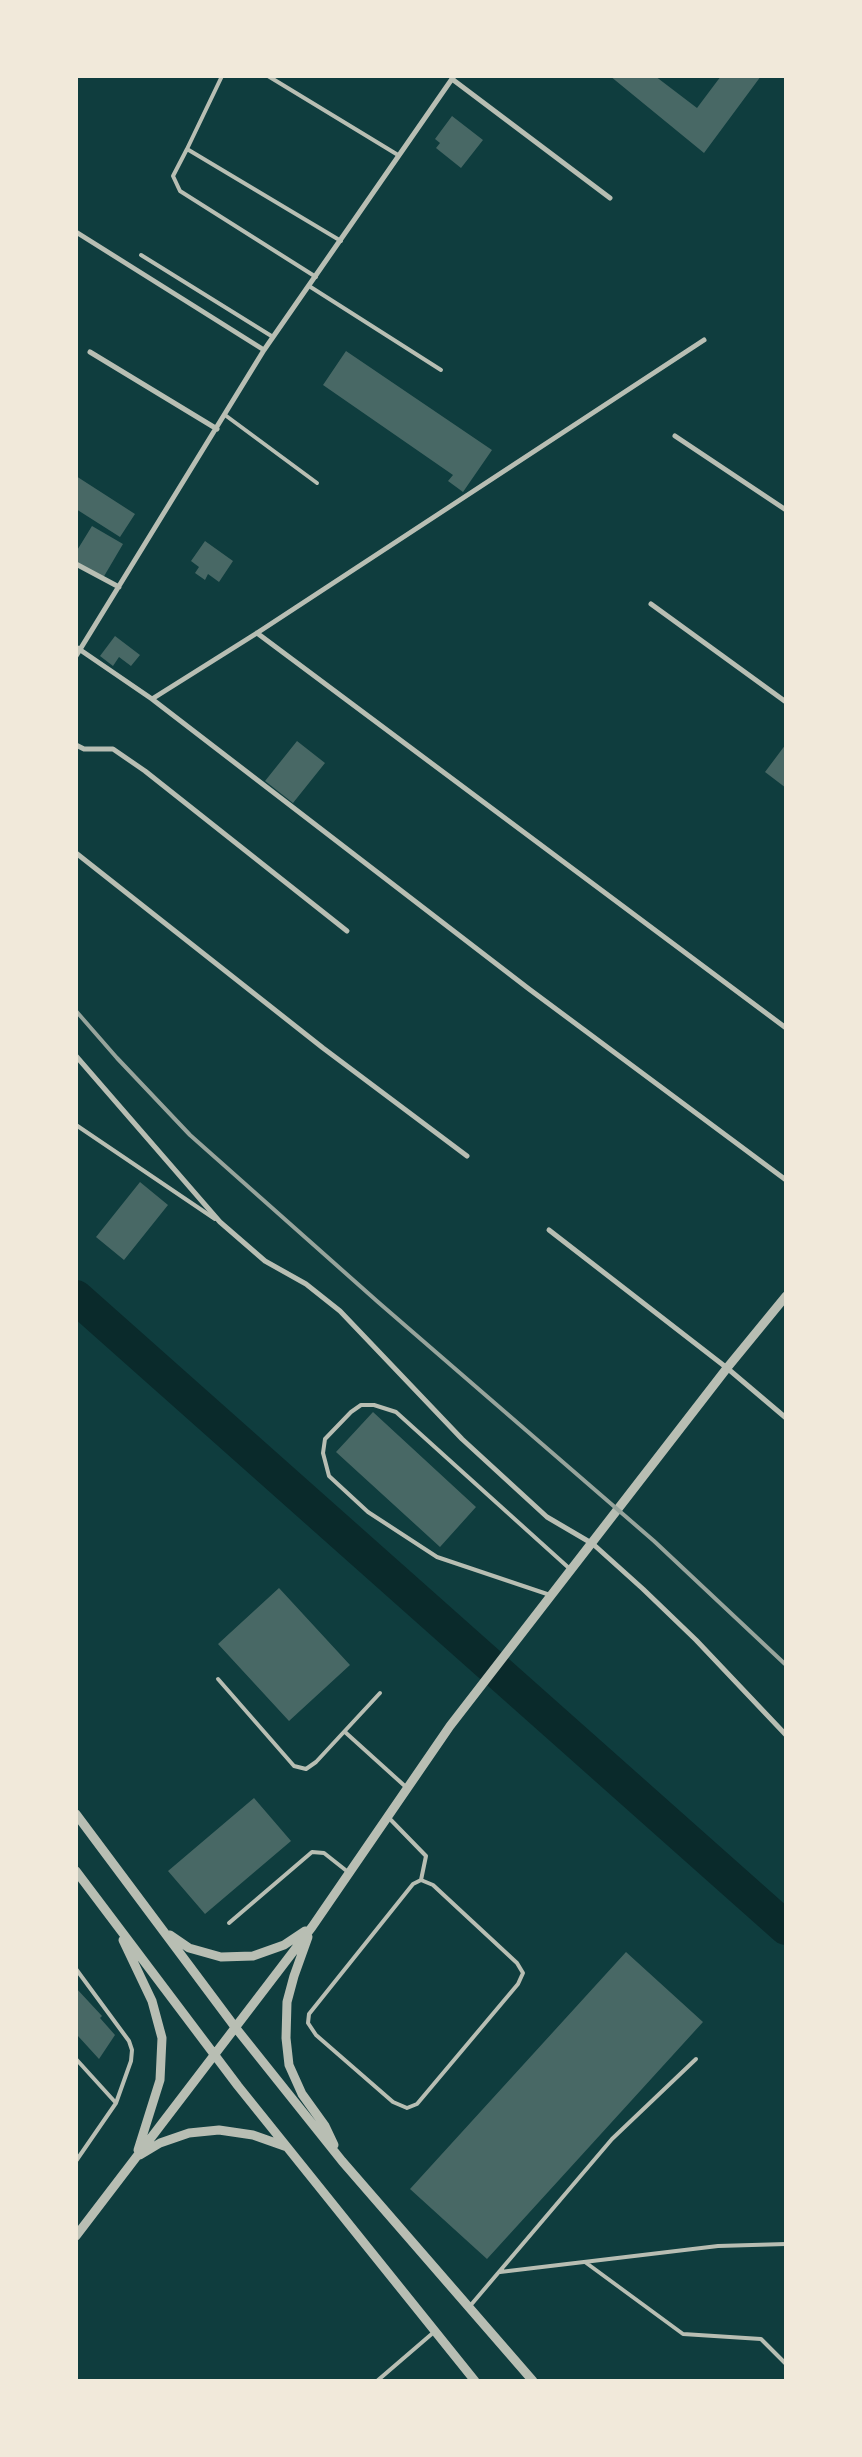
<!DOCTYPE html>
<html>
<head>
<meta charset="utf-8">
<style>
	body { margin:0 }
	#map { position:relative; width:862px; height:2457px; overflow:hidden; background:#0f3d3e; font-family:"Source Serif 4",serif }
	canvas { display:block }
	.frame { position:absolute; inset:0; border:78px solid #f1e9da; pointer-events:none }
</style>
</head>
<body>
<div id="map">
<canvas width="862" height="2457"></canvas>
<div class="frame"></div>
</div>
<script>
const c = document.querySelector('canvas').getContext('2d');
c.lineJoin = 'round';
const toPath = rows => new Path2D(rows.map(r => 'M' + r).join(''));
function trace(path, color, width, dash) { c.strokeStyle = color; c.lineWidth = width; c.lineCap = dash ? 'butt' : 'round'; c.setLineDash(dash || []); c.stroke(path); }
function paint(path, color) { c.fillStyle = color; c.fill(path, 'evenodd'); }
trace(toPath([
	[76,1297,786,1928]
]), '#0a2a2b', 34);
paint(toPath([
	[610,76,655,76,697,108,721,76,761,76,704,153],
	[452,116,483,140,461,168,436,148,440,143,435,139],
	[346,351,492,450,463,492,448,481,453,475,323,385],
	[76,476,135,514,120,537,76,509],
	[92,526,123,544,103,578,76,562,76,552],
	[205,541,233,561,219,582,208,574,205,580,195,573,199,567,191,561],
	[115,636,140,655,131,666,119,657,113,666,100,656],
	[297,741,325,763,293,803,265,781],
	[786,744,786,788,765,772],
	[140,1182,168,1205,124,1260,96,1237],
	[373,1412,476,1507,440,1547,336,1452],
	[279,1588,350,1665,289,1721,218,1644],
	[254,1798,291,1841,205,1914,168,1871],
	[626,1952,703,2022,487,2259,410,2189],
	[76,1988,102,2016,100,2018,115,2035,99,2059,78,2036,76,2038]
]), '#486865');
trace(toPath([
	[222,76,187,149,341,241],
	[268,76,398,155],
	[187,149,173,176,180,191,316,277],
	[141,255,273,337],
	[309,286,441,370],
	[225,415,317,483],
	[76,1125,215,1219],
	[550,1595,437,1557,368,1512,329,1476,323,1453,325,1439,351,1412,361,1405,374,1405,396,1412,570,1569],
	[218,1679,294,1766,306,1769,316,1762,380,1693],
	[345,1732,407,1788],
	[389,1818,426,1856,421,1880],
	[421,1880,433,1885,517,1963,523,1973,518,1984,417,2104,407,2108,393,2102,316,2035,308,2023,309,2014,413,1884,421,1880],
	[229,1923,312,1852,324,1853,348,1872],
	[76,1969,129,2041,132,2050,131,2061,116,2103,76,2161],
	[76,2059,116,2103],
	[585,2262,683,2334,761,2339,786,2364],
	[500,2272,718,2246,786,2244],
	[470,2306,612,2139,696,2059],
	[377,2381,434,2332]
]), '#b8beb3', 4);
trace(toPath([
	[452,79,610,198],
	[76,232,264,350],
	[90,352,217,429],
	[675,436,786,510],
	[76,564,119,587],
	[651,604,786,702],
	[257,633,786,1028],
	[76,647,152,699,529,989,786,1180],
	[76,656,264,350,454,76],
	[152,699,257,633,704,340],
	[76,745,84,749,113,749,145,771,347,931],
	[76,853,323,1048,467,1156],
	[76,1056,220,1222,265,1261,306,1284,340,1311,462,1439,547,1517,593,1544,643,1589,696,1640,786,1735],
	[549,1230,727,1368,786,1418]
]), '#b8beb3', 5);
trace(toPath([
	[76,1814,235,2027,342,2161,533,2381],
	[76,1871,238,2086,475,2381],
	[170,1935,189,1948,221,1957,253,1956,284,1945,305,1931],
	[308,1937,294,1976,287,2002,286,2038,289,2065,302,2094,325,2126,334,2145],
	[123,1940,152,2001,162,2038,160,2080,138,2150],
	[140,2155,160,2143,189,2133,219,2130,253,2135,287,2147],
	[76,2236,312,1927,450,1726,727,1368,786,1296]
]), '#b8beb3', 9);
trace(toPath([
	[76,1011,117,1058,190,1135,378,1302,654,1541,786,1665]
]), '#97a49c', 4);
</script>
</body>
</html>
